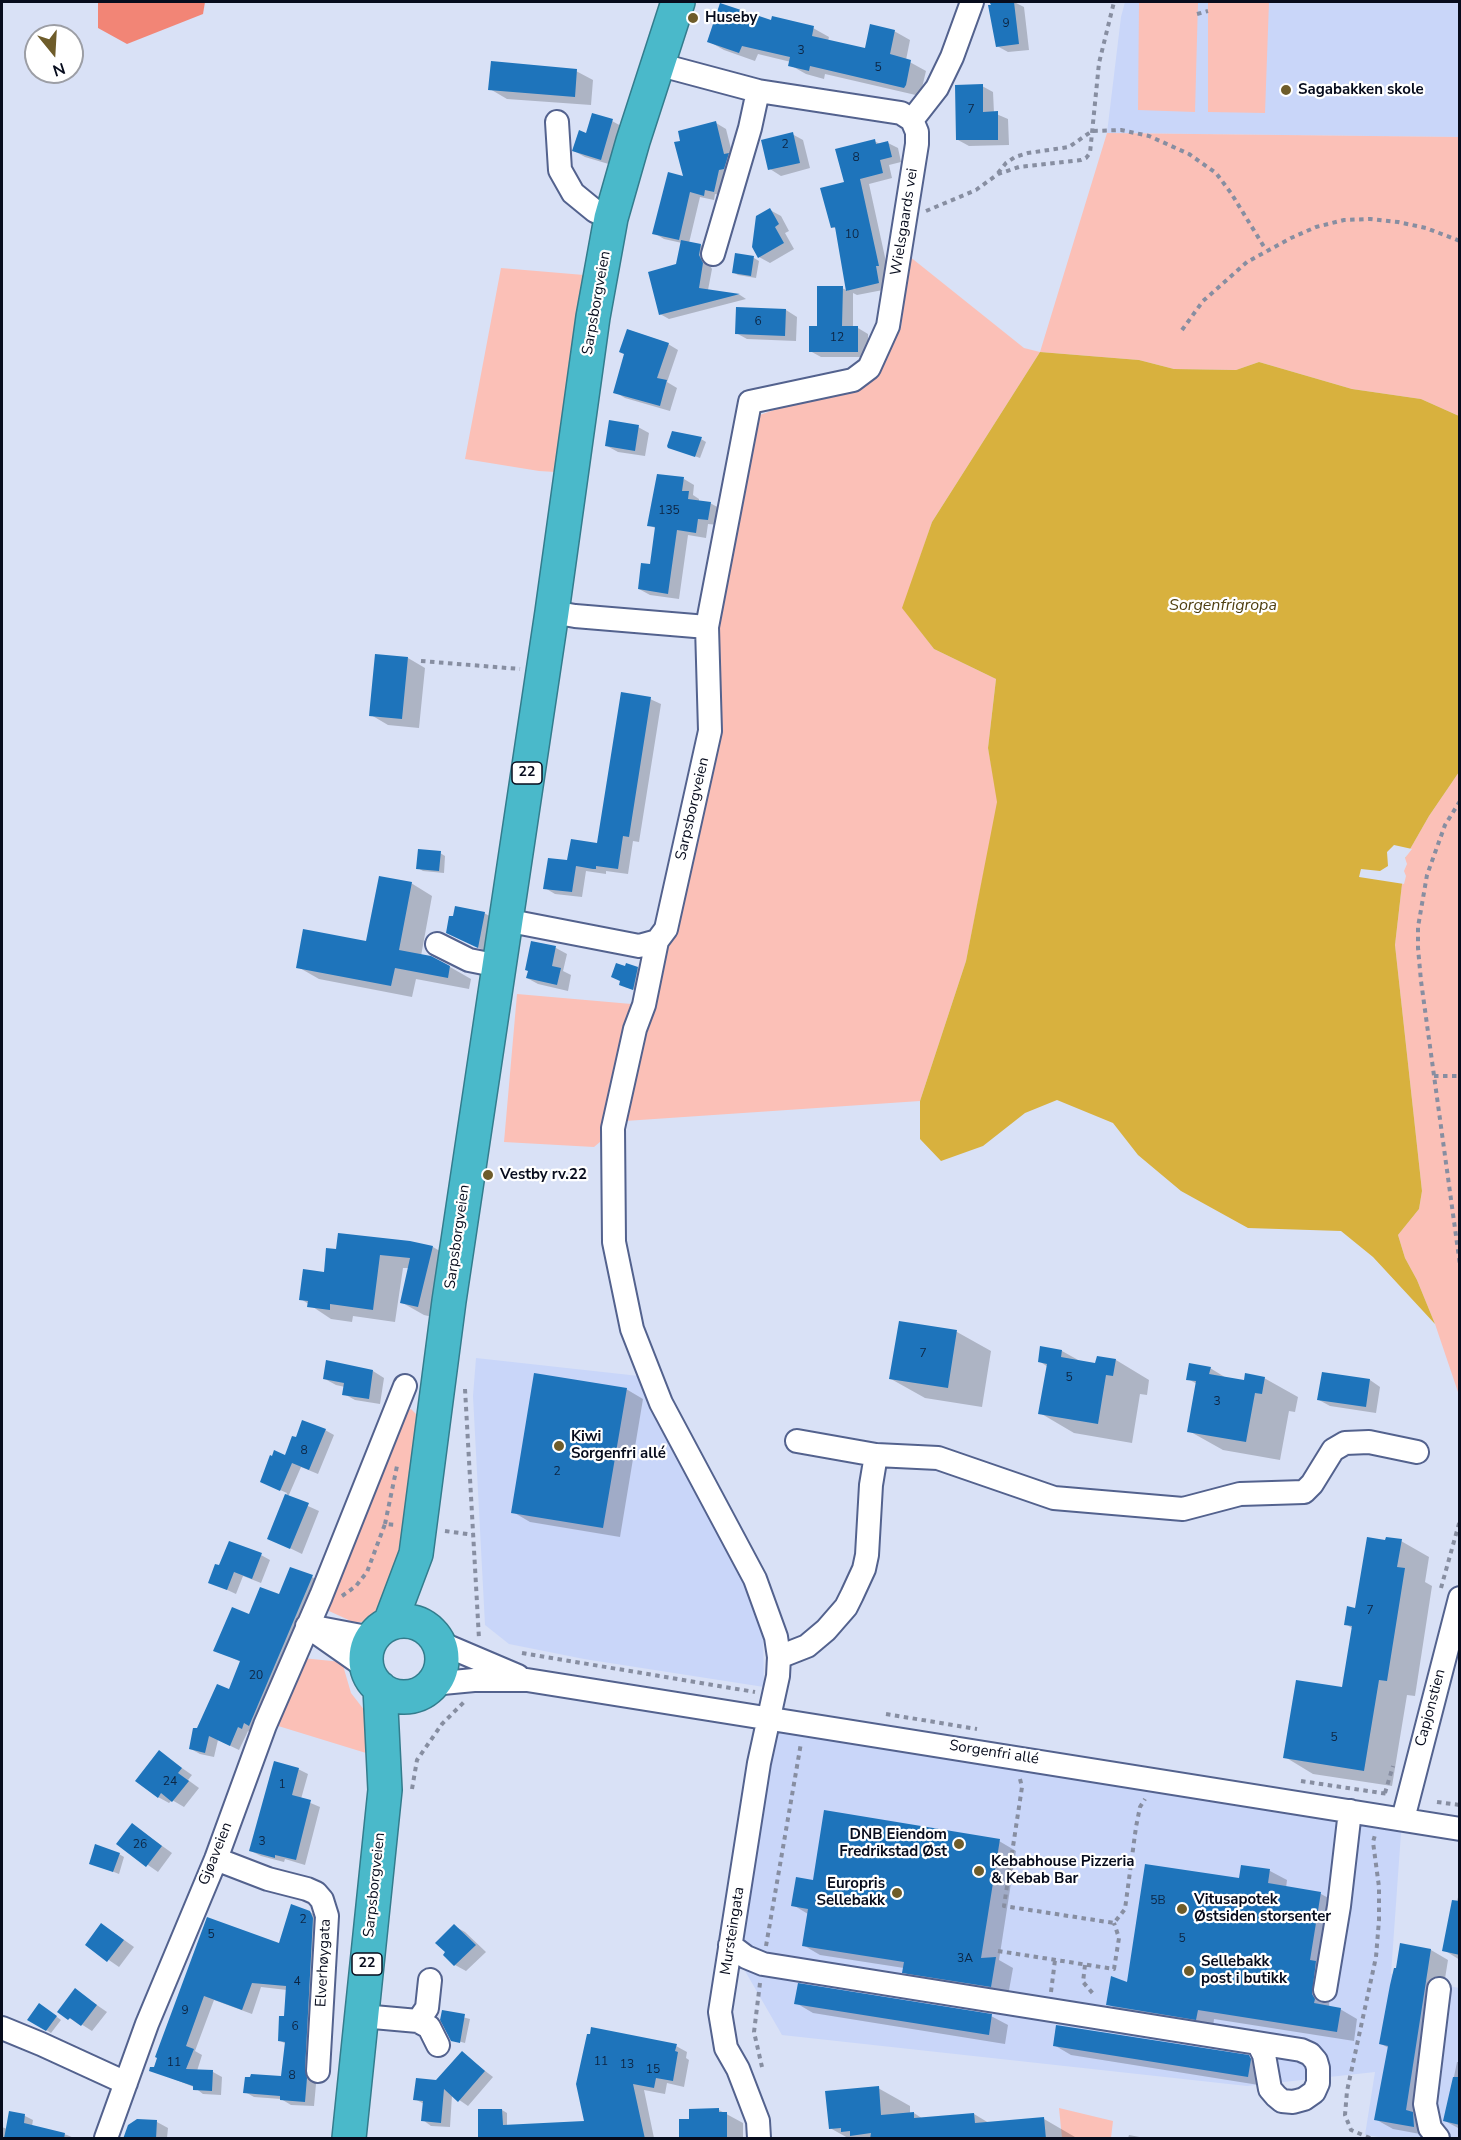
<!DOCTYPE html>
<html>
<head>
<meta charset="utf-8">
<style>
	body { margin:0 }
	#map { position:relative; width:1461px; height:2140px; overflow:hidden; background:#d9e1f6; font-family:"Nunito Sans",sans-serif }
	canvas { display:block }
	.frame { position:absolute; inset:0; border:3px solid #070c1d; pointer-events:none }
	.north { position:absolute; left:24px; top:24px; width:60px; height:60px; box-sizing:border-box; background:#fff; border:2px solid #9c9ea5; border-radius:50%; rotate:162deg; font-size:16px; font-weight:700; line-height:24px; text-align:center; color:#070c1d }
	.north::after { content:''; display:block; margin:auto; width:21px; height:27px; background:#6e5c2a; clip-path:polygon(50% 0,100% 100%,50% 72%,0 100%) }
</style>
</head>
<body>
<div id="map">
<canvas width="1461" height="2140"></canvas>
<div class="frame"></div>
<div class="north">N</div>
</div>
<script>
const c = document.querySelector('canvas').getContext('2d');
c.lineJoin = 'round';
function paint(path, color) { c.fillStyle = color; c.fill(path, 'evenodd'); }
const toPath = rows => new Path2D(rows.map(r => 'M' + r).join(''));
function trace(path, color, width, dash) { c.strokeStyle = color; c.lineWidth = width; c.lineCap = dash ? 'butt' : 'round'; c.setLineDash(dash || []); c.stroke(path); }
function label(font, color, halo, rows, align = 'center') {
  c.font = font + ' "Nunito Sans",sans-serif'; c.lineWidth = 4.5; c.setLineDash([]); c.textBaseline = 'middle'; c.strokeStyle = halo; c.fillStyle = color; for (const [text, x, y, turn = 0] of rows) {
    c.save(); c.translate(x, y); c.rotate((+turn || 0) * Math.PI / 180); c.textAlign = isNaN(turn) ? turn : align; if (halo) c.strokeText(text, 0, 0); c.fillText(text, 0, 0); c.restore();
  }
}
paint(toPath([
	[1125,2,1459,2,1459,137,1107,133,1121,17],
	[476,1358,639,1376,748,1588,763,1635,764,1687,584,1659,509,1644,485,1625,473,1396],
	[768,1718,1402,1819,1391,1974,1459,1988,1459,2138,1385,2138,1365,2135,1375,2072,1247,2086,782,2035,730,1945]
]), '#c9d6f9');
paint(toPath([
	[1139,2,1198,2,1195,112,1138,110],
	[1208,2,1269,2,1265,113,1208,112],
	[1107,133,1459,137,1459,416,1421,399,1352,389,1259,362,1236,370,1174,369,1139,360,1040,352,932,522,903,608,934,649,996,679,988,748,998,802,966,961,920,1101,625,1121,594,1147,504,1142,517,994,643,1005,713,724,705,630,754,417,794,403,856,391,875,374,901,328,909,256,1024,348,1040,352],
	[501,268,584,275,571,473,539,471,465,459],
	[1459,772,1459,1395,1435,1324,1417,1280,1405,1258,1398,1235,1419,1209,1422,1191,1395,945,1405,858,1429,816],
	[411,1409,417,1415,395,1598,366,1622,353,1622,329,1611,330,1598,405,1412],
	[302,1658,342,1662,351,1693,365,1711,366,1753,275,1725],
	[1059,2108,1113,2121,1111,2138,1062,2138]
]), '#fbc0b7');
paint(toPath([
	[98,2,205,2,203,14,127,44,98,28]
]), '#f28576');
paint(toPath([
	[1040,352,1139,360,1174,369,1236,370,1259,362,1352,389,1421,399,1459,416,1459,772,1429,816,1405,858,1395,945,1422,1191,1419,1209,1398,1235,1405,1258,1417,1280,1435,1324,1373,1257,1341,1231,1248,1228,1181,1191,1138,1155,1113,1123,1057,1100,1025,1113,983,1146,941,1161,920,1139,920,1101,966,961,997,802,988,748,996,679,934,649,902,608,932,522]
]), '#d8b13e');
paint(toPath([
	[1394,845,1412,849,1405,858,1407,864,1404,871,1406,876,1404,884,1359,877,1361,869,1380,871,1388,866,1387,852]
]), '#d9e1f6');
paint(toPath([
	[1014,2,1024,7,1029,50,1008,52,997,46,992,4],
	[772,22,813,28,829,37,828,41,866,49,894,31,910,40,906,60,926,71,920,96,825,74,824,79,806,74,790,65,791,62,758,54,755,61,724,50,708,41],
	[576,71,593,80,591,105,507,99,490,89],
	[982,86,993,92,994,113,1008,119,1009,145,969,146,958,140],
	[612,121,623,127,612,165,585,157,574,151,587,134],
	[716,123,726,129,733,157,724,196,715,194,714,200,700,197,689,243,701,245,709,250,707,261,712,269,708,290,740,295,746,299,669,319,660,314,677,266,682,243,664,239,654,233],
	[792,134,803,140,810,168,781,176,770,169],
	[874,141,880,144,888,143,898,148,901,162,889,165,892,178,869,184,888,271,885,272,888,289,857,295,853,293,853,328,858,328,868,334,868,357,821,357,810,351,818,328,842,288,848,291,837,229,832,227,846,183],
	[770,210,781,216,789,231,785,233,794,249,770,263,759,257],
	[736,255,754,258,759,261,756,278,738,275,733,272],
	[786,310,797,317,796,341,747,339,736,333],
	[668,344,678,350,667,382,677,388,670,411,625,398,615,392,626,354],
	[638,427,649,433,645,456,618,452,607,446],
	[701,439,706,442,700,458,673,448],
	[684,479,694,485,693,495,699,499,699,502,710,503,721,509,719,525,708,524,706,538,688,535,679,599,650,595,639,589,651,566,657,529,649,525],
	[408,658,425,668,419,728,388,725,371,715],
	[650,699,661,704,639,842,633,841,628,874,606,871,606,874,586,871,582,897,555,894,545,888,568,862,598,845],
	[440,853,445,856,444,873,423,871,418,868],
	[411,883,432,896,421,956,450,967,471,979,469,989,416,979,412,997,319,979,298,967,368,942],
	[484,913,495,919,489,953,448,933],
	[533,942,556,948,567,954,563,971,571,975,568,991,538,984,527,978],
	[626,968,637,968,642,971,638,991,625,987],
	[433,1247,455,1260,441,1319,424,1315,401,1302,410,1268,403,1268,395,1322,353,1316,352,1322,331,1319,301,1299,325,1273,338,1251],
	[900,1323,957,1332,991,1351,982,1407,925,1398,891,1379],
	[1062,1351,1080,1361,1097,1364,1116,1360,1149,1380,1147,1395,1140,1394,1132,1443,1074,1433,1040,1413,1048,1367,1039,1361],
	[327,1362,373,1371,384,1378,380,1404,355,1400,344,1394,345,1387,336,1385,325,1379],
	[1210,1368,1228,1379,1245,1382,1264,1378,1298,1397,1295,1412,1289,1411,1280,1460,1223,1450,1189,1431,1197,1384,1188,1379],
	[1370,1380,1380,1387,1376,1413,1330,1406,1319,1400],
	[626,1389,643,1399,620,1537,530,1522,513,1512],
	[325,1430,334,1435,318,1474,301,1467,288,1497,319,1511,302,1554,269,1538,287,1493,271,1486,285,1457],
	[1401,1541,1429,1557,1425,1582,1432,1586,1415,1696,1407,1695,1392,1786,1313,1774,1285,1757,1343,1689,1353,1629,1346,1624,1356,1610,1387,1542],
	[261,1555,270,1560,261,1583,243,1576,236,1594,210,1582,220,1567],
	[312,1577,321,1582,251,1733,248,1731,239,1750,218,1740,214,1757,200,1754,191,1749,198,1730,230,1691,241,1662,215,1650,250,1616],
	[159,1752,192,1775,188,1780,199,1788,184,1807,172,1800,169,1803,158,1797],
	[298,1769,308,1774,301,1799,320,1807,305,1865,285,1859,284,1862,261,1856,251,1851],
	[133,1825,172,1853,158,1872,118,1844],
	[999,1841,1016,1851,999,1960,1013,1968,1008,1996,921,1982,904,1972,904,1968,820,1955,803,1945,808,1914,793,1905,814,1881],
	[119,1854,124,1857,119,1874,91,1863],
	[1270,1871,1287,1880,1286,1888,1321,1894,1338,1903,1329,2005,1330,2008,1340,2009,1357,2019,1354,2041,1214,2019,1213,2028,1125,2014,1108,2004,1240,1880],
	[1460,1888,1460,1960,1444,1950,1452,1925],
	[310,1912,320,1918,313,2076,316,2084,314,2106,291,2105,281,2099,254,2097,245,2092,283,2077,286,2044,279,2040,286,2018,287,1990,261,1987,252,2014,214,2000,195,2051,202,2055,197,2071,213,2072,222,2077,221,2095,203,2094,194,2087,151,2070,155,2068,207,1918,280,1945],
	[454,1926,465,1932,486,1952,466,1971,455,1965],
	[113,1932,134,1947,119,1967,87,1945],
	[1401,1945,1431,1950,1448,1960,1432,2059,1431,2136,1393,2129,1375,2119,1389,2048,1381,2044],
	[75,1990,107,2012,92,2031,81,2024,80,2025,59,2011],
	[796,2003,991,2016,1008,2025,1005,2044,813,2013],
	[45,2008,61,2020,51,2033,29,2019],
	[443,2012,470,2019,465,2043,454,2040],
	[591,2036,676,2046,687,2052,686,2058,689,2060,684,2087,667,2083,665,2094,644,2090,654,2138,506,2138,485,2134,502,2110,507,2113,507,2126,586,2122],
	[1054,2045,1249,2057,1266,2067,1265,2086,1071,2055],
	[462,2053,493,2077,468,2106,452,2095,450,2127,431,2126,423,2120,424,2104,415,2099,436,2082],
	[1457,2062,1460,2062,1460,2129,1445,2121],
	[878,2088,910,2106,910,2114,914,2113,923,2119,974,2114,989,2123,1044,2119,1075,2137,1075,2138,848,2138,830,2128],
	[719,2110,743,2123,743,2138,680,2138,691,2121],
	[10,2113,25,2116,33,2120,32,2126,67,2135,74,2138,2,2138,2,2127,7,2129],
	[157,2122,168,2128,167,2138,125,2138],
	[1129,2135,1145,2138,1128,2138]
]), '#0003');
paint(toPath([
	[998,2,1014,2,1019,44,996,47,988,5,991,5,990,3],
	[720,3,771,20,772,16,814,26,812,36,865,48,870,24,895,30,890,54,911,60,906,85,904,88,810,66,809,71,788,66,790,57,742,46,739,53,707,42],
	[491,61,577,69,575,97,488,90],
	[983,84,983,112,998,111,998,140,956,140,955,85],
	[592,113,613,119,601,160,572,151,579,130,586,133],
	[716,121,724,154,729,153,724,169,719,170,714,192,705,190,704,196,690,192,679,240,652,234,668,172,683,176,674,142,680,141,678,131],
	[793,132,800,163,768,170,761,140],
	[875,139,876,144,888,141,892,157,880,160,883,173,860,179,879,266,876,266,879,283,846,291,835,227,831,228,820,188,844,182,835,149],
	[770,208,779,224,775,227,784,243,758,258,752,247,756,216],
	[681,240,701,244,699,255,703,263,699,288,740,294,659,315,648,272,676,264],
	[735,253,754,256,751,276,732,273],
	[817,286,843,286,842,326,858,326,858,352,809,352,809,326,817,326],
	[736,307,786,309,785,336,735,334],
	[627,329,669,343,657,378,667,380,660,406,613,393,624,354,619,352],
	[609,420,639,425,635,451,605,446],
	[672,431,702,437,695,457,668,448,667,446],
	[657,474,684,477,682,491,689,491,688,499,711,502,708,520,698,519,696,533,677,530,668,594,638,589,641,563,650,564,655,527,647,526],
	[375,654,408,657,402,719,369,716],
	[621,692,651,697,629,837,623,836,618,869,596,866,596,869,593,869,576,866,572,892,543,889,548,858,567,860,571,839,597,843],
	[418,849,441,851,439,871,416,869],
	[379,876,412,882,399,950,431,956,450,966,448,978,395,968,391,986,296,968,303,929,366,941],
	[455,906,485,912,478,948,446,933,449,916,453,916],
	[531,941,556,946,552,966,561,968,557,985,526,978,528,971,525,970],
	[616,963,625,966,626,963,638,967,633,990,619,985,620,981,611,977],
	[338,1233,410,1241,433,1246,418,1307,400,1303,410,1258,380,1255,373,1310,330,1304,330,1310,307,1307,308,1301,299,1300,303,1269,324,1272,326,1248,336,1249],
	[899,1321,957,1330,948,1388,889,1379],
	[1040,1346,1062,1350,1061,1357,1095,1363,1097,1356,1116,1359,1113,1376,1106,1375,1098,1424,1038,1414,1047,1364,1038,1362],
	[326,1360,373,1370,369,1399,342,1395,344,1383,323,1379],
	[1189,1363,1211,1367,1209,1374,1244,1380,1245,1373,1265,1377,1262,1394,1255,1393,1246,1442,1187,1432,1196,1381,1186,1380],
	[1322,1372,1370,1379,1366,1407,1317,1400],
	[534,1373,627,1388,603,1528,511,1513],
	[302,1420,326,1429,309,1470,292,1463,280,1491,260,1482,270,1455,272,1456,274,1450,285,1455,292,1436,296,1437],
	[285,1494,309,1503,290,1549,267,1539],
	[1367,1537,1385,1540,1386,1537,1402,1539,1397,1567,1405,1568,1387,1681,1379,1680,1364,1771,1283,1758,1296,1680,1342,1687,1352,1626,1344,1625,1347,1606,1355,1608],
	[229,1541,262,1553,252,1579,234,1572,227,1590,208,1583,215,1564,219,1565],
	[290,1567,313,1575,249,1726,244,1723,242,1729,238,1727,230,1746,209,1736,205,1753,189,1749,193,1728,197,1728,217,1684,229,1689,240,1661,213,1651,232,1607,249,1614,260,1587,279,1594],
	[159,1750,182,1768,178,1773,189,1781,172,1802,161,1793,158,1798,135,1781],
	[274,1761,299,1768,292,1795,311,1800,296,1860,275,1855,275,1858,249,1851],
	[824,1810,1000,1839,981,1958,996,1957,991,1987,902,1973,904,1962,802,1946,808,1909,791,1906,796,1877,813,1880],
	[132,1823,162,1846,146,1867,116,1844],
	[95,1844,120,1853,113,1872,89,1864],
	[1145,1864,1239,1878,1241,1865,1270,1869,1268,1883,1321,1892,1310,1960,1316,1961,1312,1994,1315,1999,1314,2003,1341,2008,1337,2032,1198,2010,1196,2020,1106,2005,1111,1976,1127,1982],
	[1452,1900,1460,1901,1460,1955,1442,1951],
	[291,1904,310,1911,313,1918,305,2070,307,2078,305,2102,280,2100,280,2096,243,2093,245,2077,250,2077,251,2074,281,2076,285,2042,278,2041,279,2016,284,2016,286,1986,252,1983,242,2010,204,1996,186,2046,194,2049,186,2069,213,2070,212,2091,193,2090,193,2086,149,2071,150,2067,154,2067,157,2058,155,2057,207,1917,279,1943],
	[101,1923,124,1940,107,1962,85,1945],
	[454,1924,476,1945,454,1966,443,1955,445,1952,435,1943],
	[1400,1943,1431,1949,1406,2110,1413,2112,1414,2127,1374,2120,1388,2046,1379,2044,1390,1985,1394,1968,1396,1968],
	[798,1983,992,2014,989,2035,794,2004],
	[75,1988,97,2005,81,2026,70,2018,68,2020,57,2012],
	[39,2003,57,2016,46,2031,27,2020],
	[442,2010,465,2014,460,2043,451,2041,440,2020],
	[1056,2025,1249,2055,1251,2059,1248,2077,1053,2046],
	[591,2027,677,2044,675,2051,678,2052,673,2081,656,2078,654,2088,633,2084,645,2139,478,2139,478,2109,502,2109,503,2125,584,2121,576,2084,587,2034,590,2034],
	[462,2051,485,2071,458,2102,444,2089,441,2123,421,2121,423,2101,413,2100,416,2078,436,2080],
	[1453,2077,1460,2077,1460,2125,1443,2121],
	[879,2086,881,2115,914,2112,914,2118,974,2113,975,2123,1044,2117,1046,2139,870,2139,871,2133,850,2136,850,2131,841,2132,841,2128,829,2129,825,2091],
	[719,2108,719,2112,727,2112,727,2139,679,2139,679,2119,689,2119,689,2109],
	[9,2111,25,2114,24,2123,65,2133,64,2139,4,2139],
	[137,2119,157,2120,156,2139,123,2139,128,2125]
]), '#1e74bb');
const minor = toPath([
	[912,120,937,88,952,57,972,2],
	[557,122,560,170,573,193,595,211,611,218],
	[713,254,750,128,758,91],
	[552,612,575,616,707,627],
	[505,920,639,946,657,941,666,929,710,731,707,627,750,402,853,380,869,368,888,326,917,144,917,132,912,120,901,113,758,91,657,64],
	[657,941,644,1005,635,1029,613,1128,614,1242,632,1329,661,1403,755,1579,776,1637,779,1657,778,1676,759,1763,720,2012,726,2048,738,2069,758,2121,759,2138],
	[437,944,469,960,499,966],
	[797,1441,876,1455,938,1458,1054,1498,1183,1509,1240,1494,1304,1492,1312,1484,1333,1450,1345,1443,1369,1442,1417,1452],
	[307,1626,367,1668],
	[314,1627,372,1638],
	[438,1642,518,1676],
	[779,1657,807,1646,826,1630,846,1607,852,1595,864,1569,867,1555,871,1485,876,1455],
	[432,1684,474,1680,527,1680,1460,1829],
	[1403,1819,1460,1598],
	[216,1859,268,1879,307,1889,316,1893,322,1900,327,1916,318,2071],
	[730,1945,746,1957,763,1964,1301,2050,1310,2054,1316,2061,1318,2068,1318,2083,1314,2092,1304,2099,1293,2102,1282,2101,1276,2096,1270,2089,1264,2055,1259,2045],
	[1325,1990,1339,1906,1350,1811],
	[362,2016,418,2021,429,2027,438,2045],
	[418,2021,427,2008,430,1980],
	[2,2028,41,2044,126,2083],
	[106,2138,147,2024,216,1859,265,1725,321,1596,405,1386],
	[1438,2138,1430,2128,1425,2104,1439,1989]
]);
const highway = toPath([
	'366 1659a38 38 0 1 1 76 0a38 38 0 1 1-76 0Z',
	[390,1623,416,1554,449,1301,552,612,593,317,611,218,633,141,678,2],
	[349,2138,385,1790,380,1688]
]);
trace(minor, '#53628e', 26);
trace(highway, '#337c8d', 36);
trace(toPath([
	[1197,14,1208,11],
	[998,173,1006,163,1015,157,1028,153,1069,147,1092,131,1121,130,1149,136,1189,154,1216,173,1231,193,1266,250],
	[926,211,976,190,998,174,1019,167,1081,160,1086,158,1090,153,1099,63,1114,2],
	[1182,330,1203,301,1247,262,1291,238,1316,227,1344,220,1370,219,1398,222,1426,228,1460,241],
	[421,661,520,669],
	[1460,801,1445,825,1427,875,1418,927,1418,948,1421,981,1460,1265],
	[1434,1076,1460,1076],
	[465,1389,479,1639],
	[385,1524,397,1466],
	[445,1531,474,1535],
	[1441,1588,1460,1520],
	[342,1596,356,1586,367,1572,385,1524,396,1525],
	[522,1653,755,1692],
	[886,1714,977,1729],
	[1020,1779,1022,1787,1004,1906,1114,1923,1125,1909,1136,1827,1140,1807,1145,1799],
	[1301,1781,1388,1794],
	[412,1789,417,1760,442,1724,465,1701],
	[1385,1793,1393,1766],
	[1437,1802,1460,1805],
	[766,1946,801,1743],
	[998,1951,1114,1969,1119,1938,1114,1923],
	[1085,1965,1083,1982,1095,1996],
	[760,1983,754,2032,762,2067],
	[1051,1992,1055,1960],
	[1370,2138,1351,2130,1345,2115,1347,2091,1376,1957,1379,1920,1379,1887,1373,1842,1375,1835]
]), '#878ea1', 4, [4.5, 4.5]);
trace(minor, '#fff', 22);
trace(highway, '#4ab9ca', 33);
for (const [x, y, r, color] of [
	[693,18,6,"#6e5c2a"],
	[1286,90,6,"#6e5c2a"],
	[488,1175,6,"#6e5c2a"],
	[559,1446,6,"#6e5c2a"],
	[959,1844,6,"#6e5c2a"],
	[979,1871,6,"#6e5c2a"],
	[897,1893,6,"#6e5c2a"],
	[1182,1909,6,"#6e5c2a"],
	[1189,1971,6,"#6e5c2a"]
]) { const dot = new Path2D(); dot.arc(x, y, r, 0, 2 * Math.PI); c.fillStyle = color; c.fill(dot); trace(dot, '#fff', 2); }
label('12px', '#0d2644', null, [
	["9",1006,24],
	["3",801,51],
	["5",878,68],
	["7",971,110],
	["2",785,145],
	["8",856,158],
	["10",852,235],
	["6",758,322],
	["12",837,338],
	["135",669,511],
	["7",923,1354],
	["5",1069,1378],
	["3",1217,1402],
	["8",304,1451],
	["2",557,1472],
	["7",1370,1611],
	["20",256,1676],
	["5",1334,1738],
	["24",170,1782],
	["1",282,1785],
	["3",262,1842],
	["26",140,1845],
	["5B",1158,1901],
	["2",303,1920],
	["5",211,1935],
	["5",1182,1939],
	["3A",965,1959],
	["4",297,1982],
	["9",185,2011],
	["6",295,2027],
	["11",601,2062],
	["11",174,2063],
	["13",627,2065],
	["15",653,2070],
	["8",292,2076]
]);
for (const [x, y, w] of [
	[527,773,30],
	[367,1964,30]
]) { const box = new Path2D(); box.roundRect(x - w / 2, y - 11, w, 22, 4.5); c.fillStyle = '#fff'; c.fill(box); trace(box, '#070c1d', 1.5); }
label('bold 14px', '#070c1d', null, [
	["22",527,773],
	["22",367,1964]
]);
label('bold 15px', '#070c1d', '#fff', [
	["Huseby",705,18],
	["Sagabakken skole",1298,90],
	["Vestby rv.22",500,1175],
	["Kiwi",571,1437],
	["Sorgenfri allé",571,1454],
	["DNB Eiendom",947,1835,"right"],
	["Fredrikstad Øst",947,1852,"right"],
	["Kebabhouse Pizzeria",991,1862],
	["& Kebab Bar",991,1879],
	["Europris",885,1884,"right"],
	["Sellebakk",885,1901,"right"],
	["Vitusapotek",1194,1900],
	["Østsiden storsenter",1194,1917],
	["Sellebakk",1201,1962],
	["post i butikk",1201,1979]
], 'left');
label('15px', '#070c1d', '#fff', [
	["Wielsgaards vei",905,222,-81],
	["Sarpsborgveien",597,303,-80],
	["Sarpsborgveien",693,809,-77],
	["Sarpsborgveien",458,1237,-82],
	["Capjonstien",1431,1708,-75],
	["Sorgenfri allé",994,1753,9],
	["Gjøaveien",216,1854,-68],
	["Sarpsborgveien",375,1885,-84],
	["Mursteingata",733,1931,-81],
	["Elverhøygata",324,1963,-87]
]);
label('italic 16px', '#4f3f10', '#fff', [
	["Sorgenfrigropa",1223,606]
]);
</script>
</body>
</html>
